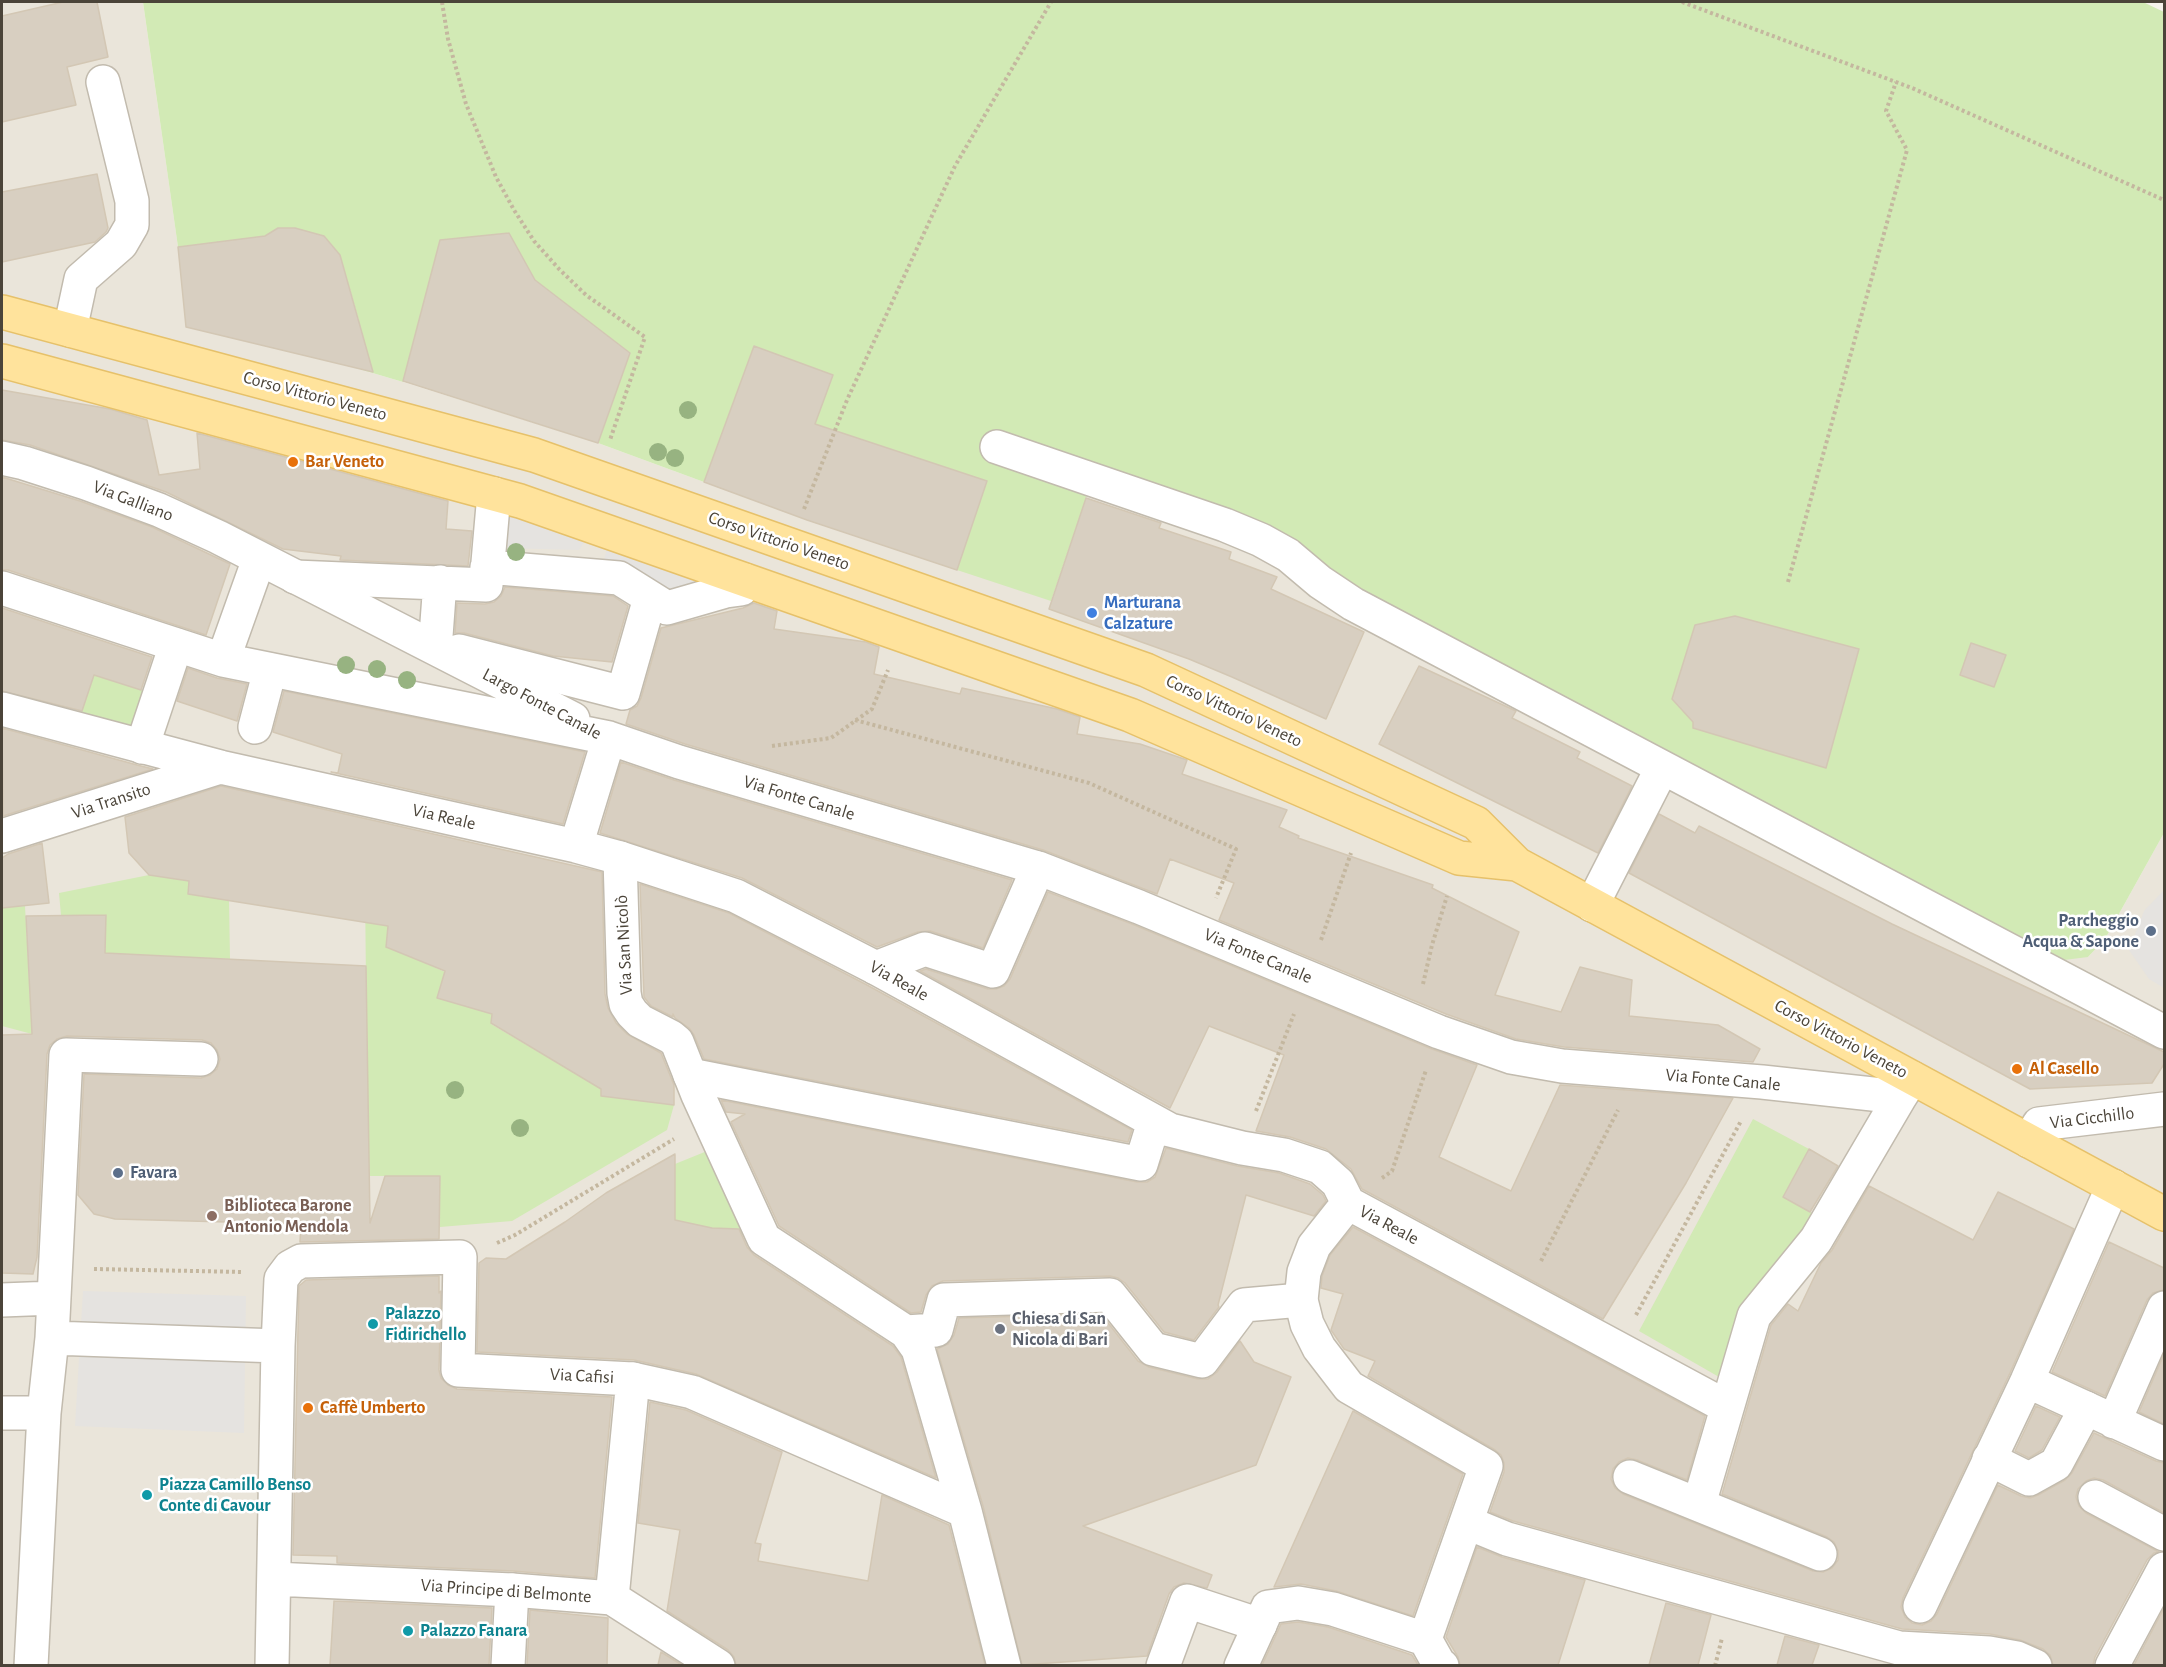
<!DOCTYPE html>
<html>
<head>
<meta charset="utf-8">
<style>
	body { margin:0 }
	#map { position:relative; width:2166px; height:1667px; overflow:hidden; background:#f6f3ec; font-family:"Alegreya Sans",sans-serif }
	canvas { display:block }
	.frame { position:absolute; inset:0; border:3px solid #4b4439; pointer-events:none }
</style>
</head>
<body>
<div id="map">
<canvas width="2166" height="1667"></canvas>
<div class="frame"></div>
</div>
<script>
const c = document.querySelector('canvas').getContext('2d');
c.lineJoin = 'round';
function paint(path, color) { c.fillStyle = color; c.fill(path, 'evenodd'); }
const toPath = rows => new Path2D(rows.map(r => 'M' + r).join(''));
function trace(path, color, width, dash) { c.strokeStyle = color; c.lineWidth = width; c.lineCap = dash ? 'butt' : 'round'; c.setLineDash(dash || []); c.stroke(path); }
function label(font, color, halo, rows, align = 'center') {
  c.font = font + ' "Alegreya Sans",sans-serif'; c.lineWidth = 5; c.setLineDash([]); c.textBaseline = 'middle'; c.strokeStyle = halo; c.fillStyle = color; for (const [text, x, y, turn = 0] of rows) {
    c.save(); c.translate(x, y); c.rotate((+turn || 0) * Math.PI / 180); c.textAlign = isNaN(turn) ? turn : align; if (halo) c.strokeText(text, 0, 0); c.fillText(text, 0, 0); c.restore();
  }
}
paint(toPath([
	[2,2,143,2,178,247,186,327,349,366,403,382,598,443,824,526,997,447,1225,525,2088,957,2105,939,2164,833,2164,1665,2,1666]
]), '#eae5da');
paint(toPath([
	[143,2,2143,2,2164,12,2164,833,2105,939,2088,957,2056,961,1320,582,1092,480,1051,601,957,570,986,482,854,437,824,526,782,511,832,375,754,346,704,482,598,443,630,353,535,280,508,233,440,240,403,382,349,366,359,321,340,255,324,236,295,228,278,228,265,236,178,247],
	[94,675,145,691,129,738,78,722],
	[149,875,189,881,188,894,229,899,230,959,105,953,105,915,61,915,59,893],
	[365,888,416,946,414,958,445,972,492,1013,491,1024,559,1064,606,1037,601,1096,674,1105,667,1130,512,1221,440,1227,440,1176,368,1176],
	[25,906,32,1034,2,1026,2,908],
	[1753,1119,1809,1149,1783,1197,1823,1219,1726,1381,1639,1331],
	[712,1149,761,1251,740,1233,712,1228,675,1225,675,1164]
]), '#d2eab5');
paint(toPath([
	[502,510,587,537,579,550,501,548],
	[608,544,725,587,666,603,603,564],
	[2164,890,2164,988,2149,979,2129,950,2144,911],
	[83,1291,246,1296,244,1433,75,1426]
]), '#e5e3e0');
const building = toPath([
	[63,2,97,2,108,57,67,67,76,105,2,122,2,16,63,2],
	[97,174,108,228,106,232,95,242,2,262,2,192,97,174],
	[278,228,295,228,324,236,340,255,373,372,186,327,178,247,265,236,278,228],
	[509,233,535,280,630,353,598,443,403,381,440,240,509,233],
	[754,346,833,375,815,424,987,481,957,570,807,520,704,482,754,346],
	[2,390,110,409,147,420,159,475,200,469,197,433,448,501,446,529,472,531,468,566,340,560,341,556,283,549,166,492,30,445,2,440,2,390],
	[2,477,80,501,152,527,230,564,206,635,8,570,2,570,2,477],
	[1086,498,1161,523,1159,528,1231,552,1229,559,1277,577,1271,589,1364,632,1326,719,1232,677,1189,659,1049,609,1086,498],
	[505,587,613,596,628,606,612,662,553,656,464,633,455,633,457,603,485,604,494,602,501,596,505,587],
	[754,603,777,611,774,629,866,642,879,647,874,674,960,694,962,688,1057,709,1080,717,1077,734,1140,744,1187,760,1182,774,1287,810,1279,827,1299,836,1298,838,1433,885,1432,888,1519,932,1495,995,1561,1012,1580,967,1632,980,1629,1016,1718,1025,1760,1049,1753,1062,1564,1047,1516,1039,1446,1014,1219,920,1234,883,1170,859,1157,894,1043,850,685,744,626,724,630,710,637,706,641,698,661,628,743,608,754,603],
	[2,608,152,657,141,690,94,675,82,711,2,691,2,608],
	[1735,616,1859,649,1826,768,1693,728,1693,722,1672,699,1695,625,1735,616],
	[1971,643,2006,655,1994,687,1960,675,1971,643],
	[1419,666,1516,711,1512,718,1580,752,1577,758,1632,786,1598,853,1379,744,1419,666],
	[188,668,217,678,247,684,237,721,177,701,188,668],
	[284,691,585,752,563,824,331,772,338,773,342,754,273,732,284,691],
	[2,728,137,765,153,769,3,816,2,728],
	[621,762,674,780,1012,880,983,948,930,931,918,932,877,947,742,878,600,833,621,762],
	[221,786,602,872,605,994,608,1008,616,1023,627,1034,661,1053,674,1085,674,1105,601,1096,601,1089,491,1023,492,1014,437,998,445,971,386,947,388,926,188,894,189,881,149,875,129,853,125,817,221,786],
	[1659,814,1695,833,1699,826,1892,924,2164,1052,2164,1064,2152,1083,2030,1089,1629,873,1659,814],
	[42,843,49,903,2,908,2,858,8,854,42,843],
	[640,884,729,913,867,985,1132,1130,1128,1142,704,1059,694,1035,689,1028,675,1018,673,1014,673,1017,651,1006,644,997,640,884],
	[1048,892,1132,924,1432,1049,1477,1065,1439,1157,1511,1191,1560,1085,1733,1098,1686,1183,1603,1319,1362,1189,1351,1169,1326,1149,1290,1137,1256,1131,1284,1055,1209,1026,1170,1108,920,971,926,969,988,989,996,989,1004,986,1010,979,1048,892],
	[106,915,105,953,366,966,370,1223,385,1176,440,1176,439,1239,300,1242,301,1224,115,1219,94,1214,78,1195,84,1074,201,1078,210,1075,217,1069,220,1059,217,1050,211,1043,202,1040,67,1036,57,1039,50,1045,47,1054,37,1257,33,1274,2,1273,2,1035,32,1034,26,916,106,915],
	[721,1100,1137,1182,1147,1182,1155,1177,1166,1148,1237,1166,1279,1173,1310,1184,1323,1195,1326,1201,1314,1216,1246,1195,1218,1305,1219,1307,1194,1340,1164,1332,1125,1283,1118,1278,1110,1276,943,1281,932,1286,926,1295,921,1312,911,1313,779,1226,731,1122,745,1114,726,1112,721,1100],
	[1809,1149,1838,1166,1810,1212,1783,1197,1809,1149],
	[675,1154,675,1220,712,1228,739,1229,747,1247,754,1255,893,1346,901,1357,936,1478,696,1374,634,1360,477,1352,479,1263,486,1258,506,1259,565,1222,606,1193,675,1154],
	[1869,1186,1973,1240,1998,1192,2074,1229,2010,1373,1903,1598,1901,1607,1905,1617,1912,1623,1922,1625,1931,1621,1937,1614,1998,1485,2021,1496,2030,1498,2038,1495,2065,1480,2072,1473,2094,1433,2156,1461,2164,1463,2164,1513,2103,1480,2094,1478,2086,1481,2078,1489,2076,1497,2079,1506,2086,1513,2159,1552,2154,1553,2147,1560,2095,1657,2093,1665,2053,1665,2050,1655,2043,1649,2020,1640,1990,1634,1902,1629,1513,1521,1490,1512,1504,1472,1504,1463,1501,1455,1495,1450,1368,1376,1375,1361,1344,1349,1331,1330,1343,1294,1321,1288,1322,1276,1330,1255,1353,1227,1705,1416,1687,1480,1637,1460,1628,1458,1619,1462,1613,1469,1611,1479,1615,1488,1623,1494,1813,1571,1823,1572,1832,1568,1838,1560,1838,1551,1834,1542,1827,1537,1722,1494,1771,1325,1788,1304,1798,1311,1821,1263,1832,1250,1869,1186],
	[2109,1242,2164,1268,2164,1290,2153,1293,2147,1300,2105,1396,2052,1372,2109,1242],
	[439,1276,439,1293,441,1291,439,1370,441,1378,448,1385,457,1389,612,1397,595,1578,513,1571,337,1563,337,1556,293,1555,299,1286,306,1280,439,1276],
	[1101,1314,1138,1361,1149,1367,1198,1379,1208,1379,1217,1372,1240,1341,1254,1362,1291,1377,1256,1465,1083,1526,1212,1575,1207,1588,1184,1583,1174,1587,1169,1594,1147,1656,1022,1665,983,1506,937,1349,948,1344,954,1335,959,1318,1101,1314],
	[2164,1354,2164,1424,2139,1412,2164,1354],
	[650,1402,686,1410,782,1452,755,1543,761,1544,758,1561,868,1581,882,1495,949,1525,985,1665,736,1665,734,1657,728,1650,667,1611,680,1530,638,1523,650,1402],
	[2036,1406,2060,1417,2042,1450,2029,1458,2015,1451,2036,1406],
	[1353,1411,1463,1474,1413,1616,1336,1591,1301,1584,1274,1587,1353,1411],
	[1477,1547,1502,1557,1585,1580,1558,1665,1460,1665,1458,1657,1446,1637,1477,1547],
	[334,1601,492,1608,489,1665,330,1665,334,1601],
	[1666,1603,1711,1615,1698,1665,1649,1665,1666,1603],
	[2164,1608,2164,1665,2134,1665,2164,1608],
	[530,1610,608,1618,607,1665,527,1665,530,1610],
	[1298,1622,1328,1627,1412,1655,1418,1665,1262,1665,1281,1624,1298,1622],
	[1785,1636,1819,1645,1812,1665,1777,1665,1785,1636],
	[661,1652,682,1665,658,1665,661,1652]
]);
paint(building, '#d8cfc1');
trace(building, '#d3c7b4', 1.5);
const pedestrian = toPath([
	[487,567,619,578,667,608,726,591,741,589,744,580],
	[295,577,486,585,494,494],
	[436,636,440,582],
	[459,651,623,693,650,598],
	[255,727,270,670],
	[142,747,176,645],
	[620,858,624,993,626,1004,632,1013,640,1021,671,1037,677,1042,698,1095,764,1239,906,1332,918,1349,965,1511,1004,1666],
	[876,968,925,949,993,971,1038,868],
	[906,1332,936,1330,944,1300,1110,1295,1153,1349,1202,1361,1244,1305,1301,1300],
	[633,1379,692,1392,965,1511],
	[1989,1459,2029,1479,2056,1464,2086,1408],
	[2095,1497,2164,1534],
	[508,1666,512,1590],
	[1163,1666,1187,1601,1260,1625]
]);
const minor = toPath([
	[70,330,81,279,121,244,132,225,132,201,103,82],
	[997,447,1225,525,1261,540,1288,555,1320,582,1353,604,2164,1032],
	[2,458,24,463,86,483,159,510,218,537,573,719],
	[2,588,223,660,609,738,679,762,1038,868,1139,907,1439,1032,1511,1057,1562,1066,1762,1082,1900,1097,1912,1078],
	[223,660,259,559],
	[2,709,220,767,576,846,620,858,736,896,876,968,1170,1130,1242,1148,1284,1155,1320,1167,1338,1183,1348,1203,1727,1407],
	[2,836,220,767],
	[576,846,609,738],
	[1592,905,1662,768],
	[690,1075,1141,1164,1154,1122],
	[2029,1141,2039,1124,2164,1109],
	[1348,1203,1314,1246,1304,1272,1301,1300,1307,1324,1319,1348,1349,1387,1486,1466,1425,1639],
	[2,1300,54,1298],
	[52,1338,278,1346],
	[2027,1381,2164,1444],
	[2,1413,44,1413],
	[2114,1422,2164,1308],
	[1630,1477,1820,1554],
	[1699,1504,1754,1316,1816,1240,1900,1097],
	[1468,1523,1507,1539,1899,1648,1989,1653,2017,1658,2035,1666],
	[274,1579,512,1590,612,1598,718,1666],
	[1920,1606,2027,1381,2113,1186],
	[31,1666,44,1413,52,1338,66,1055,201,1059],
	[272,1666,278,1346,281,1279,290,1267,301,1261,460,1257,458,1370,633,1379,612,1598],
	[1241,1666,1268,1607,1298,1603,1333,1609,1425,1639,1439,1664,1442,1666],
	[2112,1666,2164,1569]
]);
const primary = toPath([
	[2,312,534,455,1146,670,1476,823,1517,864,2164,1214],
	[2,361,520,501,1130,715,1459,858,1517,864]
]);
trace(pedestrian, '#c2bbae', 36);
trace(minor, '#c2bbae', 36);
trace(primary, '#e6c16a', 36);
trace(toPath([
	[442,2,448,39,466,104,496,177,514,210,534,241,559,269,586,295,645,337,610,440],
	[1682,2,1912,88,2164,200],
	[804,509,847,400,955,166,1051,2],
	[1788,582,1907,150,1886,111,1896,82],
	[855,720,1089,783,1236,849,1216,898],
	[772,746,831,738,872,709,888,670],
	[1321,940,1351,853],
	[1423,984,1432,945,1447,896],
	[1256,1111,1294,1014],
	[1382,1178,1392,1171,1426,1070],
	[497,1243,515,1235,674,1139],
	[1541,1261,1618,1110],
	[94,1269,243,1272],
	[1636,1315,1741,1121],
	[1715,1666,1722,1638]
]), '#c4b79f', 4, [3, 3]);
trace(pedestrian, '#fff', 33);
trace(minor, '#fff', 33);
trace(primary, '#ffe39c', 33);
c.fillStyle = '#97b381';
for (const [x, y] of [
	[688,410],
	[658,452],
	[675,458],
	[516,552],
	[346,665],
	[377,669],
	[407,680],
	[455,1090],
	[520,1128]
]) { c.beginPath(); c.arc(x, y, 9, 0, 2 * Math.PI); c.fill(); }
for (const [x, y, r, color] of [
	[293,462,6,"#e8710a"],
	[1092,613,6,"#3f7fe0"],
	[2151,931,6,"#5c6f8a"],
	[2017,1069,6,"#e8710a"],
	[118,1173,6,"#5c6f8a"],
	[212,1216,6,"#8d6e63"],
	[373,1324,6,"#0f9aa8"],
	[1000,1329,6,"#6b7280"],
	[308,1408,6,"#e8710a"],
	[147,1495,6,"#0f9aa8"],
	[408,1631,6,"#0f9aa8"]
]) { const dot = new Path2D(); dot.arc(x, y, r, 0, 2 * Math.PI); c.fillStyle = color; c.fill(dot); trace(dot, '#fff', 2); }
label('18px', '#4b4439', '#fff', [
	["Corso Vittorio Veneto",315,396,15],
	["Via Galliano",133,501,21],
	["Corso Vittorio Veneto",779,541,19],
	["Largo Fonte Canale",542,704,28],
	["Corso Vittorio Veneto",1234,711,25],
	["Via Fonte Canale",799,798,17],
	["Via Transito",111,801,-18],
	["Via Reale",444,817,13],
	["Via San Nicolò",624,945,-93],
	["Via Fonte Canale",1258,956,23],
	["Via Reale",899,981,29],
	["Corso Vittorio Veneto",1841,1039,28],
	["Via Fonte Canale",1723,1080,5],
	["Via Cicchillo",2092,1118,-7],
	["Via Reale",1389,1225,28],
	["Via Cafisi",582,1376,3],
	["Via Principe di Belmonte",506,1591,4]
]);
label('bold 18px', '#c56008', '#fff', [
	["Bar Veneto",305,462],
	["Al Casello",2029,1069],
	["Caffè Umberto",320,1408]
], 'left');
label('bold 18px', '#366cbe', '#fff', [
	["Marturana",1104,603],
	["Calzature",1104,624]
], 'left');
label('bold 18px', '#4e5e75', '#fff', [
	["Parcheggio",2139,921],
	["Acqua & Sapone",2139,942],
	["Favara",130,1173,"left"]
], 'right');
label('bold 18px', '#785e54', '#fff', [
	["Biblioteca Barone",224,1206],
	["Antonio Mendola",224,1227]
], 'left');
label('bold 18px', '#0d838f', '#fff', [
	["Palazzo",385,1314],
	["Fidirichello",385,1335],
	["Piazza Camillo Benso",159,1485],
	["Conte di Cavour",159,1506],
	["Palazzo Fanara",420,1631]
], 'left');
label('bold 18px', '#5b616d', '#fff', [
	["Chiesa di San",1012,1319],
	["Nicola di Bari",1012,1340]
], 'left');
</script>
</body>
</html>
